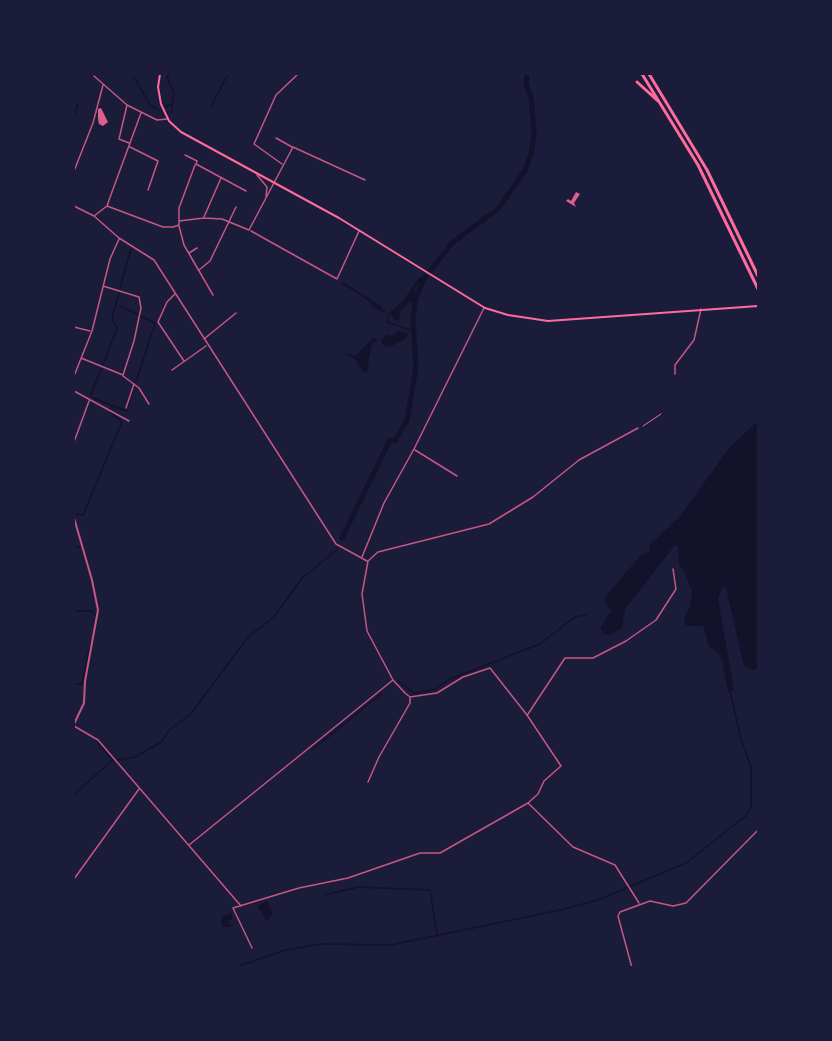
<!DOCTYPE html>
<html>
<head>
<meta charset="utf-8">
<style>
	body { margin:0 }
	#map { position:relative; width:832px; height:1041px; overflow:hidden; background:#1b1b3a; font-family:"Golos Text",sans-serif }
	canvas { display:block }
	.frame { position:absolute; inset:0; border:75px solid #1b1b3a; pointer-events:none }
</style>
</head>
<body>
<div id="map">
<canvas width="832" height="1041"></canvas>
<div class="frame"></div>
</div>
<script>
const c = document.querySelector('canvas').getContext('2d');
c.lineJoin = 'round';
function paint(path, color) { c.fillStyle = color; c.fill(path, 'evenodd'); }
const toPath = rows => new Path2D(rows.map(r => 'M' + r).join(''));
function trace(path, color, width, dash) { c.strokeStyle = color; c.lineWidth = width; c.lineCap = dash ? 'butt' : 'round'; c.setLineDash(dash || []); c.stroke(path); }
paint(toPath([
	[419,277,424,278,415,288,415,303,410,302,400,311,399,321,396,321,389,313,403,301],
	[343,282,381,306,386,313,377,310,366,299,341,283],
	[399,331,409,333,406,338,390,347,386,347,381,342,386,334,392,336],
	[373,338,378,341,372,344,368,362,369,368,366,373,363,372,355,359,342,352,355,356],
	[758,421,758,668,753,670,744,666,726,588,722,587,718,599,734,690,728,692,722,661,718,652,709,646,703,626,686,626,684,618,690,606,692,592,685,572,679,565,678,548,675,545,625,609,622,628,609,635,604,634,600,628,611,611,604,601,606,596,641,555,650,552,649,546,680,516,730,447],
	[267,901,273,913,267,922,258,906],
	[232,913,232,919,228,922,233,927,222,927,221,917]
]), '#12122b');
trace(toPath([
	[169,74,167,78,174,92,171,113],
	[133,75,150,105,157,109],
	[211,106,228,74],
	[165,107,173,103],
	[74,118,78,103],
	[120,288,131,248],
	[120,306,137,314],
	[389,314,387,322,413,331],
	[103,365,117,328,112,318,119,293],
	[136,382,155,323,141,316],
	[91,395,101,369],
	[94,398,113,406,111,409],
	[114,406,124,410],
	[126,411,134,387],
	[77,514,83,515,122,422,110,412],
	[74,547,81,547],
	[74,611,92,611,96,617],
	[87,659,92,639],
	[398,681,414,693,433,690,450,679,540,644,575,617,586,615],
	[74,684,82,684,87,660],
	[95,739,113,761],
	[312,750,381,694],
	[118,760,135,757,161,742,170,729,190,715,248,637,274,617,302,578,338,549],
	[74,795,111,761],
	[325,895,358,887,430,890,437,935],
	[234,968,285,950,321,944,391,945,560,910,598,900,686,863,747,815,751,807,751,767,741,739,730,691]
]), '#12122b', 1.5);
trace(toPath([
	[430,271,453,242,498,209,526,169,531,154,534,133,531,97,526,84,527,74],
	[342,538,390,440,395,441,407,420,416,368,413,317,416,298,425,277]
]), '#12122b', 5);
paint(toPath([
	[101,108,108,122,103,126,99,124,98,119,98,109],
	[576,192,580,194,574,203,576,207,566,201,568,199,571,201]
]), '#dd5f8e');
trace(toPath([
	[643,426,661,414]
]), '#ff6b9d', 1);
trace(toPath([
	[94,76,127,105,157,120,167,119],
	[127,105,119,139,129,143],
	[276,138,292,147],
	[130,147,158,161,148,190],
	[185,155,197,161,196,164,246,191],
	[282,164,254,144,276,95,298,74],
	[74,171,93,123,103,85],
	[257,175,267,187,266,197],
	[74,206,94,216,119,238,154,260,336,544,367,561],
	[107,206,163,227,173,227,179,225,179,221,204,218,222,219,249,230,293,147,365,180],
	[94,216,107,206,109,200,141,113],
	[204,217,221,178],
	[179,220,179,208,195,165],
	[179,226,184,245,213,295],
	[251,231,337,279,359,231],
	[189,253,197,248],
	[199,270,210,261,236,207],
	[175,294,167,302,158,322,184,361],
	[74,327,90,331],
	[204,339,236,313],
	[81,358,123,375,134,341,141,308,139,297,103,286],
	[172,370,206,346],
	[675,374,675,365,694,340,701,309],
	[74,376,92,331,110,259,119,239],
	[123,376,139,388,149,404],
	[74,391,129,421],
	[126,408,134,384],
	[74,442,89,401],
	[415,450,457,476],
	[362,557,384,503,414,449,484,308],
	[528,714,565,658,593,658,626,641,656,620,676,589,673,569],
	[74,726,98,740,241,906],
	[368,782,379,757,410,703,410,698],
	[528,803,573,847,615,865,639,903],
	[189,845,393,680],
	[74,879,139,789],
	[252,948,233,908,299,888,348,878,420,853,440,853,528,803,538,794,544,781,561,766,527,715,490,668,463,677,437,693,410,697,405,693,393,680,367,631,362,594,368,561,378,552,489,524,533,497,579,460,638,428],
	[632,968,618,916,620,912,650,901,673,906,686,903,758,830]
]), '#c65784', 1.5);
trace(toPath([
	[74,518,92,580,98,610,85,681,84,703,74,724]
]), '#c65784', 2);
trace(toPath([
	[90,74,93,74],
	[160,74,158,87,161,104,169,121,181,132,339,218,485,308,508,315,548,321,758,306]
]), '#ff6b9d', 2);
trace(toPath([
	[642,74,698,165,758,289],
	[649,74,707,170,758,276],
	[637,82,658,101]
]), '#ff6b9d', 3);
</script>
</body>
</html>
